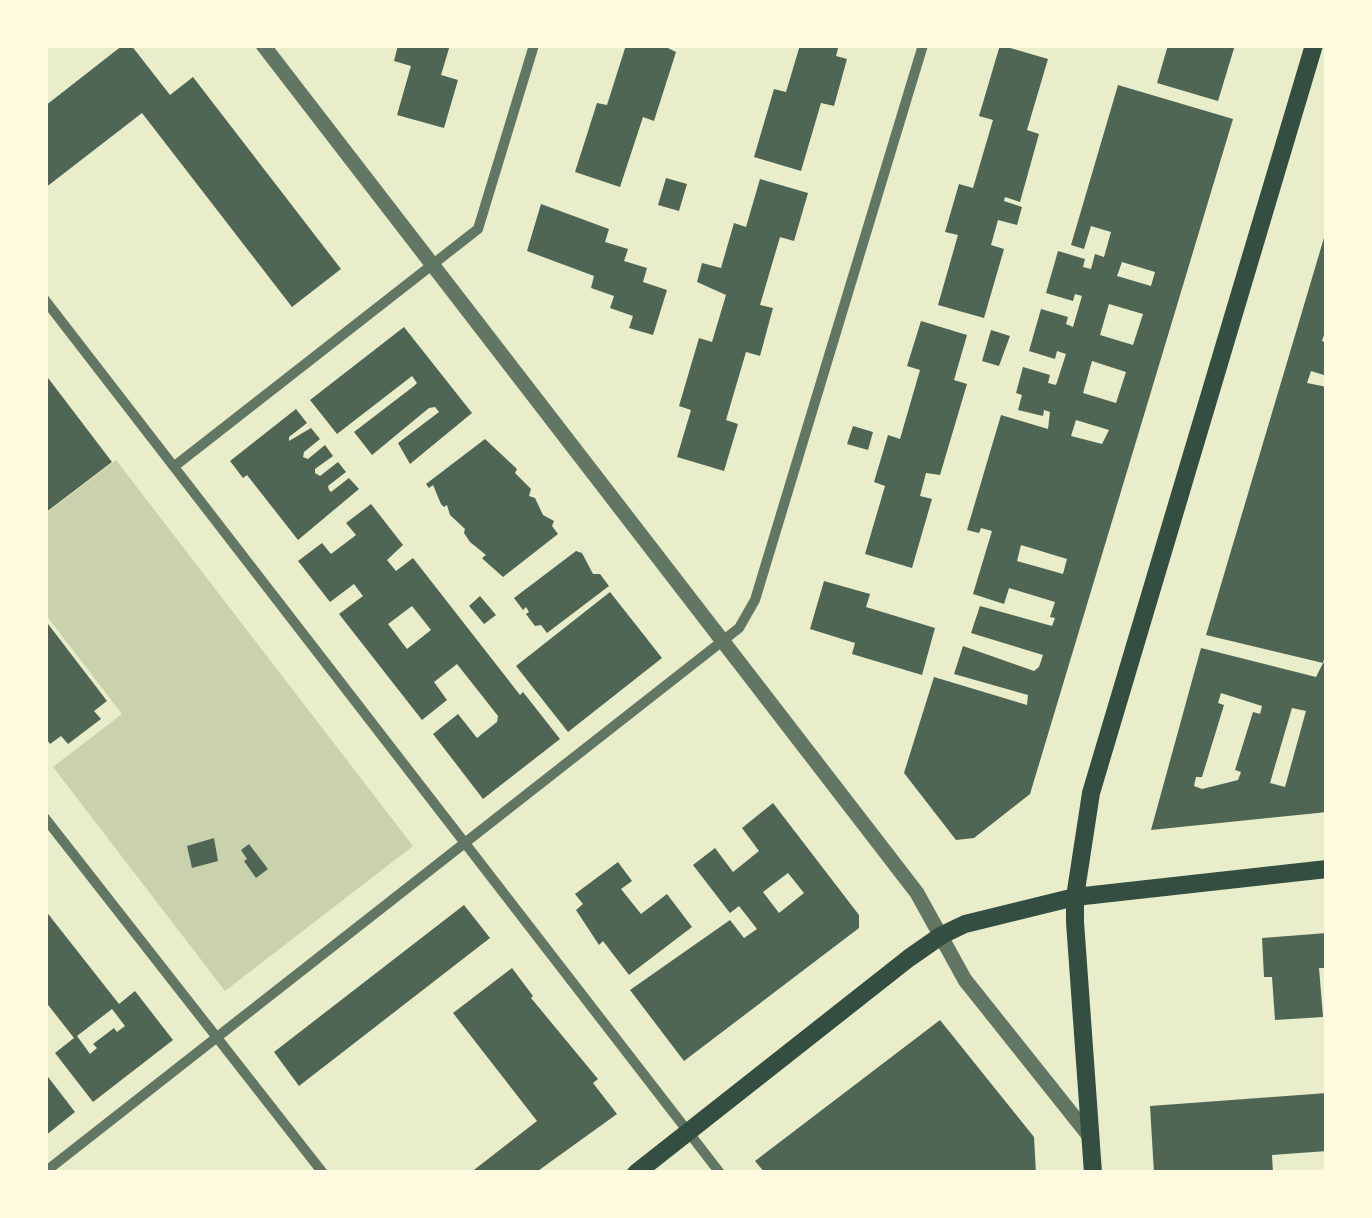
<!DOCTYPE html>
<html>
<head>
<meta charset="utf-8">
<style>
	body { margin:0 }
	#map { position:relative; width:1372px; height:1218px; overflow:hidden; background:#e9edc9; font-family:"IBM Plex Serif",serif }
	canvas { display:block }
	.frame { position:absolute; inset:0; border:48px solid #fefae0; pointer-events:none }
</style>
</head>
<body>
<div id="map">
<canvas width="1372" height="1218"></canvas>
<div class="frame"></div>
</div>
<script>
const c = document.querySelector('canvas').getContext('2d');
c.lineJoin = 'round';
function paint(path, color) { c.fillStyle = color; c.fill(path, 'evenodd'); }
const toPath = rows => new Path2D(rows.map(r => 'M' + r).join(''));
function trace(path, color, width, dash) { c.strokeStyle = color; c.lineWidth = width; c.lineCap = dash ? 'butt' : 'round'; c.setLineDash(dash || []); c.stroke(path); }
paint(toPath([
	[116,460,413,846,225,991,53,767,122,714,45,614,45,514]
]), '#cad2ad');
paint(toPath([
	[123,45,131,45,170,95,193,77,341,269,292,307,142,113,45,188,45,106],
	[398,45,450,45,441,75,458,80,444,128,397,115,411,66,394,61],
	[626,45,662,45,676,52,654,121,643,117,620,187,575,172,597,103,607,105],
	[800,45,839,45,836,56,847,59,834,106,821,103,801,171,754,157,774,89,786,92],
	[1000,45,1048,59,1027,130,1039,134,1020,202,1005,197,1004,201,1022,207,1017,225,998,220,991,245,1004,249,984,318,938,305,958,235,945,232,959,184,973,188,993,120,979,116],
	[1168,45,1235,45,1218,101,1157,83],
	[1118,85,1233,119,1030,794,974,838,956,840,904,773,934,677,1027,705,1028,695,954,674,963,646,1034,671,1039,667,1043,655,971,633,980,606,1052,626,1055,618,1050,617,1055,602,1009,588,1004,604,973,594,992,531,981,528,979,533,967,530,1001,415,1048,429,1050,412,1044,410,1043,416,1018,410,1022,395,1016,393,1023,367,1050,375,1048,383,1056,385,1066,354,1057,351,1055,359,1029,351,1041,309,1068,317,1066,324,1073,327,1082,296,1075,294,1073,301,1046,293,1058,251,1085,259,1083,267,1091,269,1095,254,1104,257,1111,232,1091,226,1084,249,1071,245],
	[1122,262,1155,272,1151,286,1117,276],
	[1109,304,1143,314,1133,345,1100,335],
	[1092,361,1126,372,1116,403,1083,393],
	[1076,420,1109,430,1102,444,1071,436],
	[1021,545,1067,559,1063,574,1017,561],
	[666,178,687,184,679,211,658,205],
	[760,179,808,193,794,241,780,237,760,305,773,308,760,356,746,352,726,420,738,424,724,471,677,457,691,410,679,406,699,338,712,342,726,295,697,282,702,263,721,268,734,223,746,227],
	[541,204,609,229,605,242,628,249,624,261,647,268,643,282,667,290,653,335,629,328,633,316,610,308,614,296,591,288,594,276,527,251],
	[1326,231,1327,326,1322,341,1327,343,1327,376,1311,371,1307,383,1327,387,1327,648,1323,663,1206,635],
	[921,321,967,335,954,380,967,384,940,475,926,473,920,496,932,499,912,568,865,554,885,486,874,482,888,435,900,439,920,370,907,366],
	[404,327,472,413,410,464,398,443,439,412,435,407,429,408,372,455,354,432,414,386,417,383,412,376,337,434,310,400],
	[991,330,1010,336,999,366,982,361],
	[45,374,112,462,45,513],
	[296,409,307,423,289,437,289,441,311,428,320,439,304,452,303,457,308,459,325,445,333,456,315,469,315,473,320,476,338,462,346,472,328,486,329,490,331,492,349,478,359,489,298,540,247,475,243,478,230,461],
	[853,426,873,432,868,450,847,444],
	[485,439,517,469,515,473,531,489,529,496,535,498,543,515,554,521,552,526,558,534,503,577,485,561,482,558,486,555,470,542,464,533,465,529,450,515,447,505,444,507,441,504,433,485,429,488,426,484],
	[371,504,403,545,387,560,396,571,413,558,520,695,523,692,560,739,483,799,433,734,458,714,477,738,497,722,498,716,457,664,434,682,447,700,422,720,339,614,363,596,354,584,330,602,298,561,322,543,331,554,356,535,346,523],
	[412,606,431,630,407,649,388,624],
	[576,551,582,553,593,574,600,574,609,586,547,633,541,625,535,626,526,614,529,612,526,607,523,610,514,598],
	[824,581,870,594,866,607,935,628,922,675,852,654,855,643,810,629],
	[610,592,662,658,568,732,516,666],
	[480,596,496,615,484,624,469,606],
	[45,620,107,701,94,711,101,719,68,744,61,736,50,744,45,737],
	[1201,648,1316,677,1323,663,1327,664,1327,812,1151,830],
	[1221,693,1262,706,1260,714,1253,712,1235,770,1241,772,1238,780,1202,789,1194,786,1196,777,1202,777,1224,705,1218,703],
	[1292,708,1306,711,1285,787,1270,783],
	[773,803,859,915,859,928,684,1061,630,990,730,920,744,938,757,929,739,906,730,913,693,865,715,848,733,872,759,851,742,828],
	[788,873,804,893,779,913,763,892],
	[214,838,218,861,192,868,187,846],
	[249,844,268,869,256,878,244,861,247,859,241,850],
	[618,862,632,881,621,889,641,914,667,894,692,927,629,975,603,941,599,945,576,910,583,904,575,894],
	[464,905,490,938,299,1086,274,1052],
	[45,910,119,1004,135,991,173,1040,93,1102,55,1053,74,1038,45,1001],
	[112,1009,125,1026,117,1032,114,1028,93,1044,97,1048,90,1054,77,1036],
	[1327,933,1327,968,1319,968,1323,1017,1275,1020,1272,977,1264,977,1262,938],
	[512,968,533,996,531,998,598,1079,593,1083,617,1114,535,1173,470,1173,537,1121,453,1013],
	[940,1020,1034,1137,1036,1173,765,1173,755,1161],
	[45,1073,75,1112,45,1136],
	[1327,1093,1327,1151,1272,1155,1273,1173,1154,1173,1150,1106]
]), '#4f6655');
trace(toPath([
	[45,300,720,1173],
	[176,465,478,229,534,45],
	[45,818,323,1173],
	[45,1172,739,628,755,600,923,45]
]), '#617663', 10);
trace(toPath([
	[263,45,917,893,965,980,1091,1138]
]), '#617663', 15);
trace(toPath([
	[636,1173,909,958,942,935,965,924,1075,897,1327,869],
	[1093,1173,1075,922,1075,897,1091,793,1314,45]
]), '#344e41', 18);
</script>
</body>
</html>
